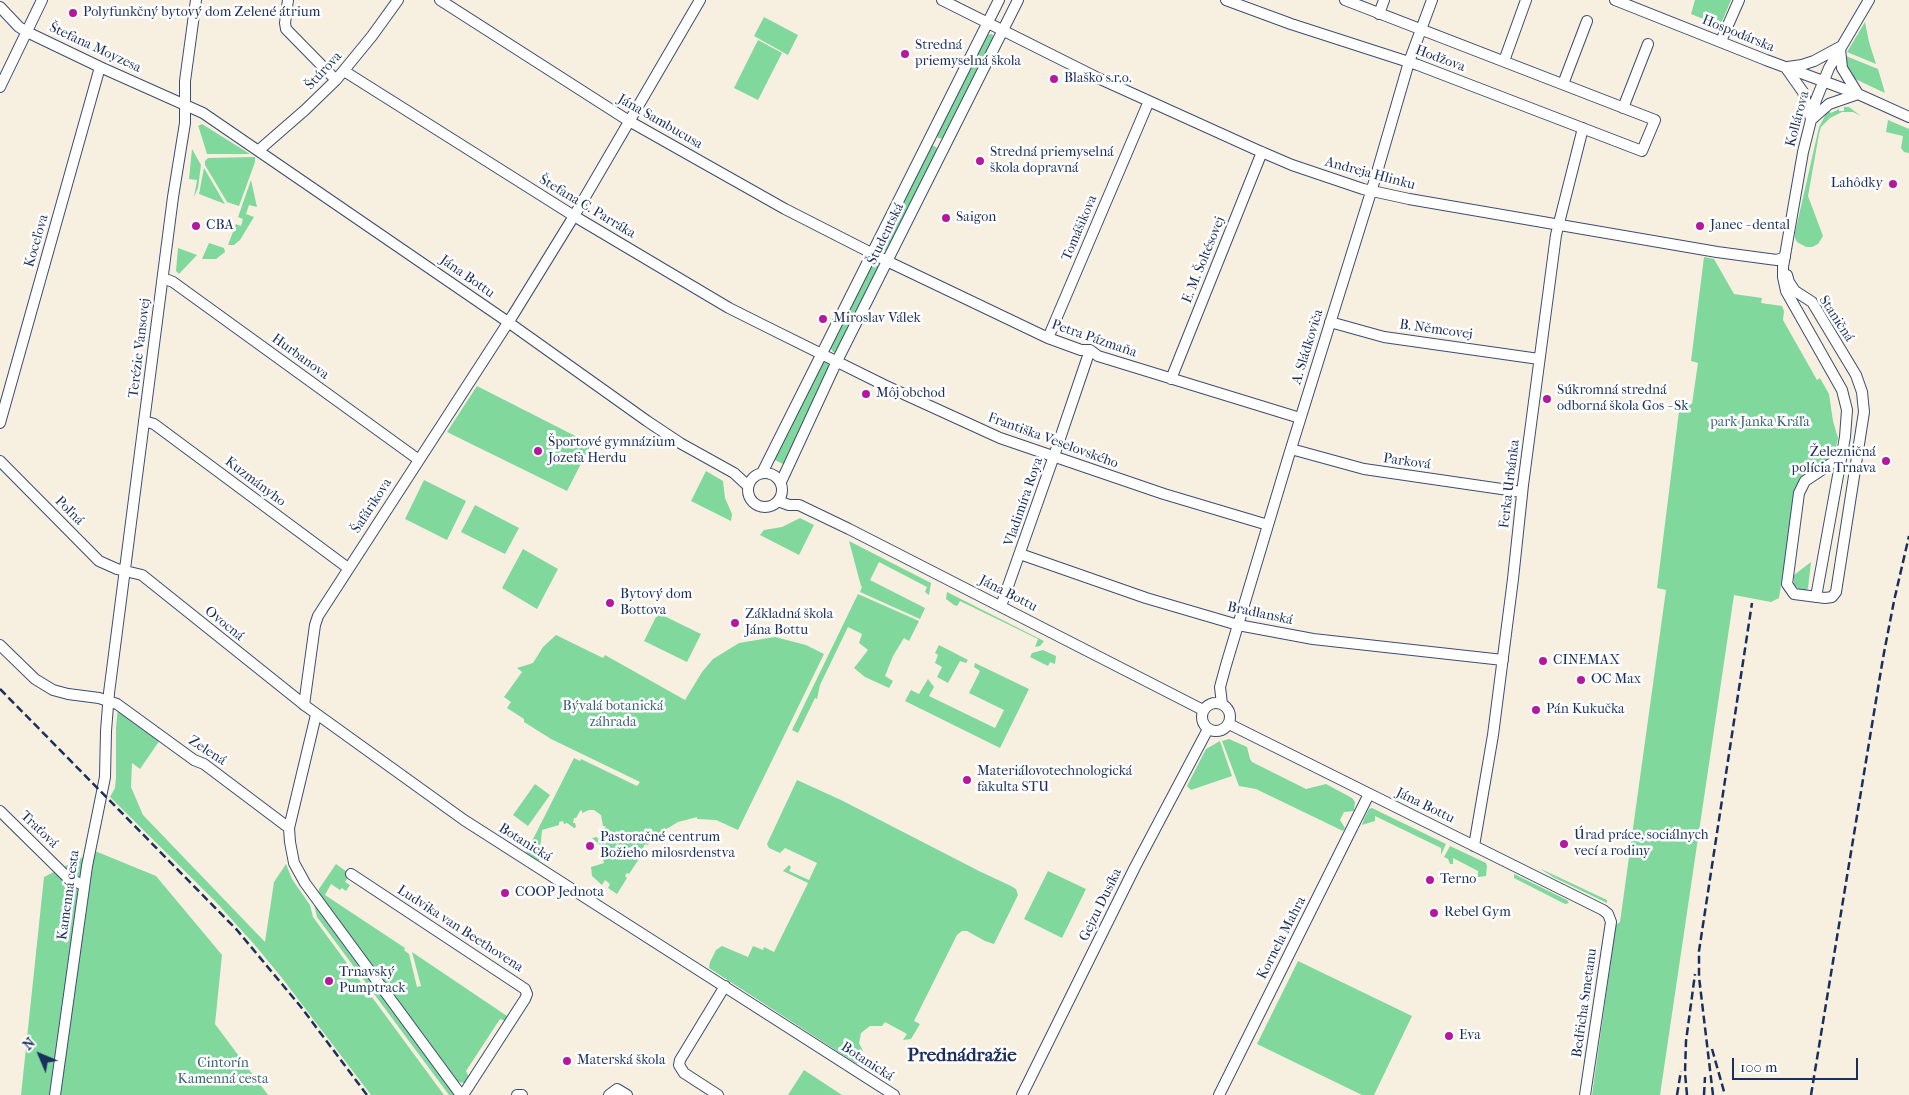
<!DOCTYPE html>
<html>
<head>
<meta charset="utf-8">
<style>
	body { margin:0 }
	#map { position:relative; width:1909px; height:1095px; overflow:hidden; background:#f7f0e0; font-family:"IM FELL French Canon",serif }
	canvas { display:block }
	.north { position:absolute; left:15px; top:1030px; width:50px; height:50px; -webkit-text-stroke:4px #fff; paint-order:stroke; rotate:315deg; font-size:14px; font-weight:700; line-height:20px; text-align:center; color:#1b2f5e }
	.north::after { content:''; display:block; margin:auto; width:18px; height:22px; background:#1b2f5e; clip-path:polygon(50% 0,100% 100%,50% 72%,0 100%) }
	.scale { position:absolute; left:1732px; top:1058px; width:126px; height:22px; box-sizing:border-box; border:2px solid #1b2f5e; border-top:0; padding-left:6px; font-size:15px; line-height:18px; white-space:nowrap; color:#1b2f5e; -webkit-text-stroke:4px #fff; paint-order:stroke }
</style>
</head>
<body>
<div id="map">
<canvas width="1909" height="1095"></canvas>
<div class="north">N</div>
<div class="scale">100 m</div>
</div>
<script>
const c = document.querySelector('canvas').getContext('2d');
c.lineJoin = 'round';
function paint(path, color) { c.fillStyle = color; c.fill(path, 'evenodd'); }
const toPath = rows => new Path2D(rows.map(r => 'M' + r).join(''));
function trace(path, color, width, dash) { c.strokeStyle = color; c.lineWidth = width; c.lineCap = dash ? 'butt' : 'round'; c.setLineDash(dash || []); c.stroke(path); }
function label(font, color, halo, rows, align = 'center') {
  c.font = font + ' "IM FELL French Canon",serif'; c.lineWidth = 5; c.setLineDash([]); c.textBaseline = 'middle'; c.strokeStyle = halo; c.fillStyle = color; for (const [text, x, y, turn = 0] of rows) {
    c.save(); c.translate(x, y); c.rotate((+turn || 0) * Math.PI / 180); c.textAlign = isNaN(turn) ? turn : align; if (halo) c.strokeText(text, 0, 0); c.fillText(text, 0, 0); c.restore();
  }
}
paint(toPath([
	[1695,0,1731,0,1721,24,1718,25,1691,14],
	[764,17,798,35,788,55,754,36],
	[1865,22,1869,42,1876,64,1847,52],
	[992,34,995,39,945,139,938,138,937,135,986,35],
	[758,40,782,53,758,100,734,88],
	[1846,56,1878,69,1885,93,1853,78,1848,71],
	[1844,107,1849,107,1861,116,1853,112,1842,112,1830,118,1821,127,1819,134,1808,196,1823,236,1818,244,1812,247,1806,247,1797,242,1795,238,1795,233,1819,127,1828,110,1831,113,1839,109,1839,111,1844,111],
	[1888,120,1909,129,1909,153,1904,152,1901,148,1903,136,1886,132],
	[202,124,250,154,207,154,199,128,198,126],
	[931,146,934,146,939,149,888,251,883,251,880,246],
	[192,149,201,165,198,188,194,197,197,180,189,179],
	[255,157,255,162,239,206,227,202,205,165,205,161,208,158],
	[204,168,225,204,199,194],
	[251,180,257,207,249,205,246,214,254,217,240,240,234,245,228,245,236,224,241,226,243,219,238,217],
	[209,243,224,248,225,252,216,259,202,259],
	[178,248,197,255,179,274,176,271],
	[1704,257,1714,259,1734,294,1762,298,1761,303,1782,306,1784,311,1783,320,1817,380,1820,378,1829,394,1833,421,1838,438,1835,451,1827,463,1796,491,1779,598,1771,602,1734,595,1660,1095,1592,1095,1616,925,1620,922,1666,590,1657,588,1680,403,1692,404,1698,363,1691,361],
	[876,264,879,267,838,353,833,352,830,347,870,265],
	[822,362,827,363,831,368,785,465,773,459],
	[477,386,591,444,567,491,447,432],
	[706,471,723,481,725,498,732,514,731,521,691,501],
	[424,480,466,501,447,540,405,519],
	[475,505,519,528,505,554,461,532],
	[800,518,814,525,799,555,760,535,764,530,782,527],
	[849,541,931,583,929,595,925,592,927,587,879,562,870,580,925,608,920,619,860,592,862,587,861,586],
	[523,549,558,569,537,609,502,588],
	[1811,562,1808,588,1807,590,1801,591,1794,584,1794,575],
	[947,592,1044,641,1040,646,1035,647,1038,639,960,601,957,606,954,605,946,599],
	[858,594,919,621,909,641,904,638,893,656,885,676,893,681,889,688,865,677,854,668,868,650,859,643,862,634,848,627,820,685,817,699,815,698,798,733,792,730],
	[658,613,701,634,687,662,644,641],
	[556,635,603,658,605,655,685,700,702,672,713,659,739,643,775,637,806,645,824,654,738,830,716,820,697,819,697,817,678,822,655,836,648,845,645,844,643,848,645,850,629,874,627,873,625,876,627,878,617,894,608,888,610,884,605,880,602,885,592,876,591,867,604,863,599,844,592,838,597,837,598,839,602,836,601,834,606,826,603,826,601,815,594,810,589,810,582,813,582,810,580,811,576,818,574,818,573,823,575,823,576,827,574,828,567,823,564,824,563,821,559,822,559,825,542,830,539,861,526,853,574,758,580,761,581,759,637,786,640,782,551,739,524,722,524,719,507,708,511,702,504,697,522,672,517,668,533,663,543,647],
	[939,645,968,660,966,663,960,661,948,683,937,677,942,667,935,663,938,655,935,653],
	[1043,650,1056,656,1055,664,1050,662,1048,666,1030,657,1032,653],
	[975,663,1029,689,1000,748,905,701,911,690,919,694,928,679,934,687,929,696,995,728,1004,710,969,693,980,671,974,667],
	[118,708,160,740,140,769,132,763,131,787,143,815,265,942,274,882,286,864,292,879,310,905,313,917,444,1095,371,1095,282,978,254,944,215,901,110,797,115,788,116,777,116,727],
	[1229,739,1247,747,1250,759,1252,762,1306,789,1326,784,1352,798,1355,802,1354,811,1344,812,1340,820,1345,828,1343,831,1256,789,1239,786,1222,741],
	[1220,741,1232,776,1191,790,1187,786,1206,749],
	[797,780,841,800,979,871,1011,886,1016,889,1018,895,994,944,985,941,967,931,962,931,957,935,914,1021,920,1024,911,1039,903,1040,907,1034,885,1022,882,1026,870,1026,861,1033,859,1043,863,1051,857,1064,709,968,710,962,716,950,722,946,748,957,753,946,763,950,764,947,774,952,808,883,783,871,789,865,791,867,789,871,809,880,817,863,785,848,780,853,769,848,767,844],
	[535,784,550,795,528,826,513,815],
	[1372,808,1446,844,1441,855,1441,848,1375,816,1375,821,1362,825,1364,819,1369,809],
	[1450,846,1486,863,1487,866,1486,876,1478,877,1478,871,1453,858,1453,864,1450,864,1448,859,1444,857],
	[95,851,156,876,222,955,215,1024,268,1095,21,1095,44,877],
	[336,864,350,874,345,882,350,885,346,891,342,888,340,890,331,884,325,895,405,948,404,950,409,954,417,987,421,986,412,952,507,1016,508,1018,506,1021,500,1019,466,1071,469,1077,464,1083,457,1082,318,894,319,889],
	[1539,868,1607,900,1607,903,1553,877],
	[1048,871,1086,889,1062,938,1024,919],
	[1514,874,1567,900,1569,903,1565,904,1514,878],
	[314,904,455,1095,449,1095,317,917],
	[1298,961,1412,1016,1374,1095,1362,1095,1257,1044],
	[804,1070,842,1095,788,1095]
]), '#80d89c');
const minor = toPath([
	[288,0,285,23,286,29,336,80],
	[440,0,629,121,785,209,891,263,1048,338,1081,350,1090,350,1098,356,1300,418],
	[942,0,1098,78,1257,150,1292,165,1363,189,1409,199,1717,252,1769,259,1777,260,1785,257],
	[1226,0,1291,24,1418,65,1642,151,1655,120,1345,0],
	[1615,0,1766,60,1858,94,1909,117],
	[0,7,19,27,27,32,100,67,203,113,508,322,647,421,680,443,734,473,748,486],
	[1379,14,1384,0],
	[1721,41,1739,0],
	[1840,49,1842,68,1858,94],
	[1504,61,1526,0],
	[1788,67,1802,65,1814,61,1840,47],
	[1786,68,1803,92,1811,119],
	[344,71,574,216,729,308,765,326,884,385,1000,438,1164,494,1268,525],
	[1563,84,1587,21],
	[0,87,42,0],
	[1623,108,1648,44],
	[1812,119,1829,104,1858,94],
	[259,150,305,110,336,80,372,36,398,0],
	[1787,275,1789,282,1795,291,1812,302,1856,375,1862,392,1864,412,1836,592,1832,597,1825,598,1794,594,1787,584,1799,493,1805,481,1841,457],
	[163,278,173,282,419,460],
	[1330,322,1384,337,1539,359],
	[1048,338,1149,101],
	[1171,379,1262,152],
	[144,421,154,424,348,568],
	[0,423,100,67],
	[1291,449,1364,469,1522,492],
	[0,461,99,561,117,569,142,575,307,707,464,820,894,1095],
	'748 490a17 17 0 1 1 34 0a17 17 0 1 1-34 0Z',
	[762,473,999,0],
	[781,482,837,361,1018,0],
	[778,501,789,505,799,505,849,529,1203,710],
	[1020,554,1146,598,1238,625,1313,639,1503,660],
	[1816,597,1845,437,1847,410,1842,390,1786,291,1783,277,1783,267,1803,152,1816,100,1829,68,1869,0],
	[1001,606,1055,453,1090,350],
	[0,645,35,679,53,690,68,694,99,698,117,704,194,760,204,764,289,828],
	'1202 717a14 14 0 1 1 28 0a14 14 0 1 1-28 0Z',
	[1222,704,1220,687,1226,665,1289,455,1375,179,1409,62,1432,0],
	[304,705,315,625,318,616,513,315,574,216,700,0],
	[316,715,289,828,290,842,294,863,305,883,461,1095],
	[1229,724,1603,910,1608,914,1611,922,1585,1095],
	[0,811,69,879,84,885],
	[1474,846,1493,735,1513,579,1523,485,1556,235,1583,128],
	[351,874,525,989,527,994,525,999,463,1095],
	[55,1095,87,866,105,777,106,731,109,693,173,197,185,123,185,81,196,0],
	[517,1095,522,1095],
	[609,1095,617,1089,627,1095],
	[718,1095,684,1073,679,1065,680,1060,725,986],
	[1022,1095,1135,867,1208,729],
	[1219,1095,1369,794]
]);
trace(minor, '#3c4c72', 12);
trace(minor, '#fff', 10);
trace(toPath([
	[0,689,237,930,301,1007,367,1095],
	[1712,1049,1725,1095],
	[1677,1095,1681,1071],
	[1687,1095,1685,1073,1686,1041,1695,974],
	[1704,1095,1705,1077],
	[1713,1095,1699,977,1699,951,1752,603],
	[1811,1095,1883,658,1894,601,1909,536]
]), '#1b2f5e', 2.5, [8, 4]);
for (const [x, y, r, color] of [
	[73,13,5,"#b5179e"],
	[905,54,5,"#b5179e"],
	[1054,79,5,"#b5179e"],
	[980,161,5,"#b5179e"],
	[1893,184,5,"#b5179e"],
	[946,218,5,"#b5179e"],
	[196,226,5,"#b5179e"],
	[1700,226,5,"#b5179e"],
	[823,319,5,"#b5179e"],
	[866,394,5,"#b5179e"],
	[1547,399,5,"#b5179e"],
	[538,451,5,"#b5179e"],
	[1886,461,5,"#b5179e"],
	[610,603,5,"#b5179e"],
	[735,623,5,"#b5179e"],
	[1543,661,5,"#b5179e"],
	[1581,680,5,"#b5179e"],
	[1536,710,5,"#b5179e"],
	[967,780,5,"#b5179e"],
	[1564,844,5,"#b5179e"],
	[590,846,5,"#b5179e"],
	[1430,880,5,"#b5179e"],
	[505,893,5,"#b5179e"],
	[1434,913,5,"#b5179e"],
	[329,981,5,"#b5179e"],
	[1449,1036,5,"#b5179e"],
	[567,1061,5,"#b5179e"]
]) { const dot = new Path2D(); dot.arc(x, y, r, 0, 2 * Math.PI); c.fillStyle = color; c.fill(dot); trace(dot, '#fff', 2); }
label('14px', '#1b2f5e', '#fff', [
	["Polyfunkčný bytový dom Zelené átrium",83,13],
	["Stredná",915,46],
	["priemyselná škola",915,62],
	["Blaško s.r.o.",1064,79],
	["Stredná priemyselná",990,153],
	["škola dopravná",990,169],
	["Lahôdky",1883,184,"right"],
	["Saigon",956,218],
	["CBA",206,226],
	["Janec - dental",1710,226],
	["Miroslav Válek",833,319],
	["Súkromná stredná",1557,391],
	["odborná škola Gos - Sk",1557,407],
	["Môj obchod",876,394],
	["Športové gymnázium",548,443],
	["Jozefa Herdu",548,459],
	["Železničná",1876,453,"right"],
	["polícia Trnava",1876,469,"right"],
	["Bytový dom",620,595],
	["Bottova",620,611],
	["Základná škola",745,615],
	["Jána Bottu",745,631],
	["CINEMAX",1553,661],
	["OC Max",1591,680],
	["Pán Kukučka",1546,710],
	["Materiálovotechnologická",977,772],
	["fakulta STU",977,788],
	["Úrad práce, sociálnych",1574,836],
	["vecí a rodiny",1574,852],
	["Pastoračné centrum",600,838],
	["Božieho milosrdenstva",600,854],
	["Terno",1440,880],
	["COOP Jednota",515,893],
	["Rebel Gym",1444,913],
	["Trnavský",339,973],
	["Pumptrack",339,989],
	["Eva",1459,1036],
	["Materská škola",577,1061]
], 'left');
label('14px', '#1b2f5e', '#fff', [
	["Hospodárska",1738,34,22],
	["Štefana Moyzesa",95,48,25],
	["Hodžova",1440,59,20],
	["Štúrova",324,71,-47],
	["Kollárova",1798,119,-75],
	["Jána Sambucusa",660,122,30],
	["Andreja Hlinku",1370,174,15],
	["Štefana C. Parráka",587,207,31],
	["Tomášikova",1080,228,-67],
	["Študentská",886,234,-64],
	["Koceľova",37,241,-74],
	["E. M. Šoltésovej",1204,260,-68],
	["Jána Bottu",467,277,35],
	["Staničná",1836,319,57],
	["B. Němcovej",1436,330,8],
	["Petra Pázmaňa",1094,339,19],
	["A. Sládkoviča",1308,347,-73],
	["Terézie Vansovej",140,348,-83],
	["Hurbanova",300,357,36],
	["Františka Veselovského",1053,441,20],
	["Parková",1407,462,8],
	["Kuzmányho",255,482,37],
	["Ferka Urbánka",1510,484,-83],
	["Vladimíra Roya",1024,502,-71],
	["Šafárikova",372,506,-57],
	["Poľná",69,511,45],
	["Jána Bottu",1008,594,27],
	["Bradlanská",1260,614,12],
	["Ovocná",224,624,39],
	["Zelená",207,751,33],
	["Jána Bottu",1425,806,26],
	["Traťová",39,830,44],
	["Botanická",525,843,32],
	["Kamenná cesta",69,895,-82],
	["Gejzu Dusíka",1101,905,-64],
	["Ludvika van Beethovena",460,929,33],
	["Kornela Mahra",1282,938,-63],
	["Bedřicha Smetanu",1585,1003,-82],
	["Botanická",867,1062,33]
]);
label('14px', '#396271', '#fff', [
	["park Janka Kráľa",1760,423],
	["Bývalá botanická",613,707],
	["záhrada",613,723],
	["Cintorín",223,1064],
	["Kamenná cesta",223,1080]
]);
label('bold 19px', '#1b2f5e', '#fff', [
	["Prednádražie",962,1056]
]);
</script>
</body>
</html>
